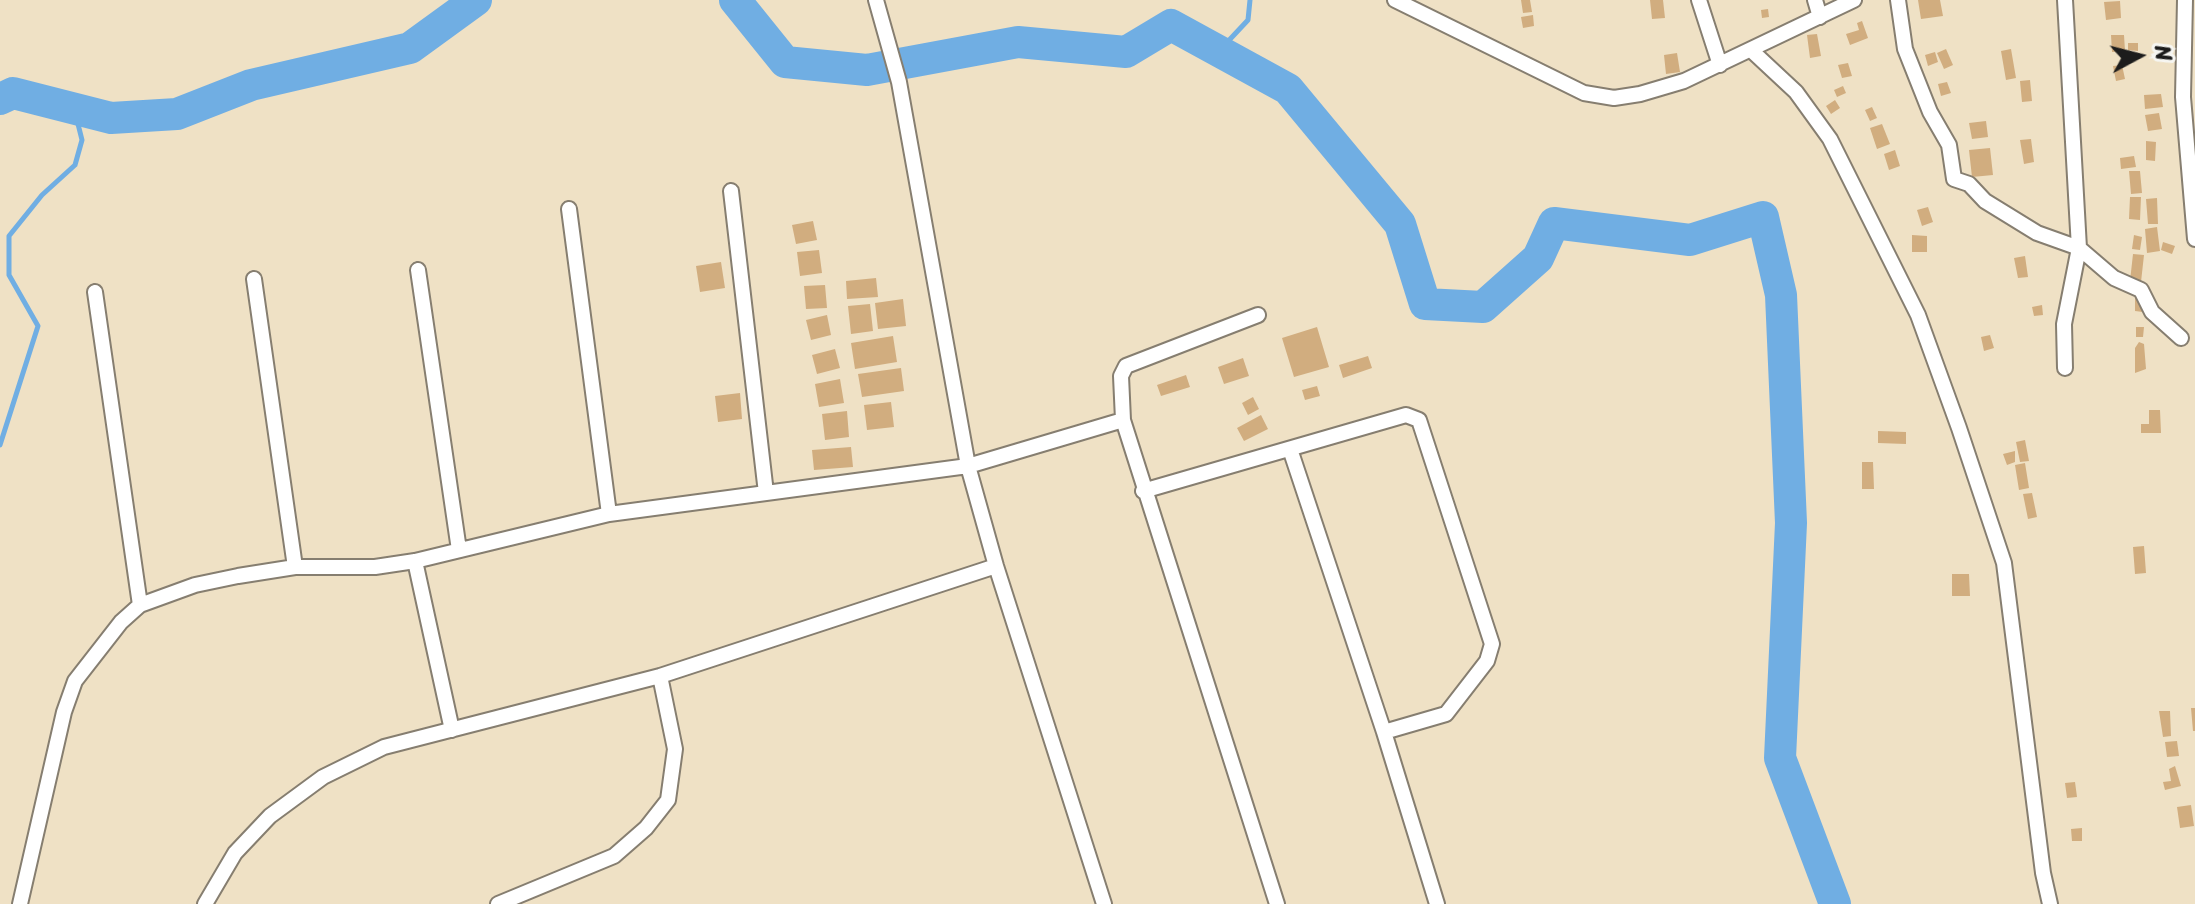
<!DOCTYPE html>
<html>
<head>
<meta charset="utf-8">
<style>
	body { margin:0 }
	#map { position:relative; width:2195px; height:904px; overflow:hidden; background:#efe1c5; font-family:Sriracha,sans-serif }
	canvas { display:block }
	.north { position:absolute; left:2099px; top:16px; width:80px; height:80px; -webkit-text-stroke:6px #f6f6f2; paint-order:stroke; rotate:83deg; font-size:22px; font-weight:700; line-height:32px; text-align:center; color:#1c1c1c }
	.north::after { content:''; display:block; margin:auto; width:28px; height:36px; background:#1c1c1c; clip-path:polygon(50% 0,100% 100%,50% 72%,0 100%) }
</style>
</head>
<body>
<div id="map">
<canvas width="2195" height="904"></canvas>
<div class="north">N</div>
</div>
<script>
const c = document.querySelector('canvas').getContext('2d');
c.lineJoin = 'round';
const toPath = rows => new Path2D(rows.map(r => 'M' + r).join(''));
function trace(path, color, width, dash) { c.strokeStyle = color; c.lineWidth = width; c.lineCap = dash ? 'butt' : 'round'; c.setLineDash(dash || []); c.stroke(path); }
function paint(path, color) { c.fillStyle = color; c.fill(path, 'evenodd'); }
trace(toPath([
	[1219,51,1248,20,1250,0],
	[0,445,38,326,9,275,9,236,42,195,75,165,82,140,74,108]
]), '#70aee3', 5);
trace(toPath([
	[735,0,785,62,867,70,1018,42,1126,52,1171,25,1288,89,1400,224,1425,304,1483,307,1538,258,1554,223,1690,240,1763,217,1781,295,1791,523,1780,758,1835,904],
	[0,99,13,93,111,118,177,114,251,85,410,48,476,0]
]), '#70aee3', 32);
paint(toPath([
	[1521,0,1530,0,1532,12,1523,13],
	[1650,0,1663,0,1665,18,1652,19],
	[1918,0,1940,0,1943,16,1921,19],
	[2120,1,2121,18,2106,20,2104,2],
	[1768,9,1769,17,1762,18,1761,10],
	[1533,15,1534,26,1523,28,1521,17],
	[1862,21,1868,38,1850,45,1846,34,1859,30,1857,23],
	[1817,34,1821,56,1810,58,1807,35],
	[2111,35,2124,35,2125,51,2112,52],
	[2128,43,2138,43,2138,51,2128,50],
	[1946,49,1953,65,1944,69,1937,53],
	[2011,49,2016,78,2006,80,2001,51],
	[1935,52,1938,62,1928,66,1925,55],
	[1677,53,1680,72,1666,74,1664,55],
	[1848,63,1852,76,1842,78,1838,65],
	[2122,65,2125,79,2116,81,2113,66],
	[2030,80,2032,101,2022,102,2020,81],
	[1947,82,1951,93,1941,96,1938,84],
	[1843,86,1846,93,1837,97,1834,90],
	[2161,94,2163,107,2145,109,2144,95],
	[1835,100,1840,108,1831,114,1826,106],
	[1872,107,1877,118,1870,121,1865,110],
	[2159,113,2162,129,2148,131,2145,115],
	[1986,121,1988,137,1972,139,1969,123],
	[1882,124,1890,144,1877,149,1870,128],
	[2031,139,2034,162,2024,164,2020,140],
	[2146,141,2156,142,2155,161,2146,160],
	[1990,148,1993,175,1972,177,1969,150],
	[1895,150,1900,166,1889,170,1884,154],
	[2134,156,2136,167,2121,169,2120,158],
	[2129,171,2140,171,2142,193,2131,194],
	[2130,197,2141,197,2140,220,2129,219],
	[2157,198,2158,224,2148,224,2146,199],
	[1928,207,1933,222,1922,226,1917,210],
	[813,221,817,240,796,244,792,225],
	[2157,227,2160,251,2147,253,2145,229],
	[1912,235,1927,236,1927,252,1912,252],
	[2134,235,2142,237,2140,250,2132,249],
	[2163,242,2175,246,2172,254,2161,250],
	[819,250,822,273,800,276,797,252],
	[2133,254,2144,255,2141,282,2130,281],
	[2025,256,2028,277,2018,278,2014,258],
	[721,262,725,288,700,292,696,266],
	[876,278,878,297,847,299,846,281],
	[825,285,827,308,806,309,804,286],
	[2135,295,2143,295,2143,312,2135,311],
	[903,299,906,326,878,329,875,303],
	[870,304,873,331,851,334,848,306],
	[2042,305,2043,315,2034,316,2032,307],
	[827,315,831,335,811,340,806,320],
	[1317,327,1329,367,1294,377,1282,338],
	[2136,327,2144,327,2143,337,2136,337],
	[1990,335,1994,348,1984,351,1981,337],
	[893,336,897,362,855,369,851,343],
	[2139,342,2144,344,2146,369,2135,373,2135,348],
	[835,349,840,368,817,374,812,355],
	[1368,356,1372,368,1343,378,1339,365],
	[1243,358,1249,376,1224,384,1218,367],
	[901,368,904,391,862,397,858,374],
	[1186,375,1190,387,1161,396,1157,385],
	[840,379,844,403,819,407,815,384],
	[1317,386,1320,396,1305,400,1302,390],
	[740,393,742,419,718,422,715,396],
	[1253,397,1259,409,1248,415,1242,403],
	[891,402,894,427,867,430,864,405],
	[2149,410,2160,410,2161,433,2141,433,2141,424,2149,424],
	[847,411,849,437,825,440,822,414],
	[1261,415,1268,429,1244,441,1237,428],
	[1878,431,1906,432,1906,444,1878,443],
	[2025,440,2029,461,2020,462,2016,442],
	[851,447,853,467,814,470,812,450],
	[2015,451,2015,462,2007,465,2003,454],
	[1862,462,1873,462,1874,489,1862,489],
	[2025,463,2029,488,2019,490,2015,465],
	[2032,493,2037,517,2028,519,2023,494],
	[2144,546,2146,573,2135,574,2133,547],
	[1952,574,1969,574,1970,596,1952,596],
	[2191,708,2195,708,2195,731,2193,731],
	[2159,711,2170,711,2171,736,2163,737],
	[2177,741,2179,756,2167,757,2165,742],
	[2175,766,2181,786,2165,790,2163,782,2171,781,2169,769],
	[2075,782,2077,797,2067,798,2065,783],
	[2191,805,2194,826,2180,828,2177,807],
	[2082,828,2082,841,2072,841,2071,829]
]), '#d1ad7f');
const street = toPath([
	[876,0,899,82,968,466,996,566,1104,904],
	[1395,0,1584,93,1614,98,1640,94,1684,81,1854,0],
	[1699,0,1720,65],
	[1815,0,1820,17],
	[1898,0,1905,49,1930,112,1949,145,1954,179,1969,184,1985,201,2037,233,2079,248,2114,278,2141,290,2152,312,2181,338],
	[2065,0,2079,248,2064,324,2065,368],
	[2185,0,2183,97,2195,239],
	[1752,51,1796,92,1830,139,1918,315,1959,428,2004,563,2043,873,2050,904],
	[731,191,766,493],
	[569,209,609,514],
	[418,270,459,550],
	[254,279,295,567],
	[95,292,140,605],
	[1123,420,1277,904],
	[1290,449,1384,732],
	[1143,491,1406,415,1419,420,1492,644,1487,661,1446,714,1384,732,1437,904],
	[415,561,452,730],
	[20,904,64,712,75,681,121,622,140,605,195,585,238,576,295,567,375,567,415,561,609,514,968,466,1123,420,1121,376,1126,366,1258,315],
	[205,904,235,853,270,816,323,777,384,747,660,676,996,566],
	[498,904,614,856,646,828,668,800,675,749,660,676]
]);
trace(street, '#867e70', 18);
trace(street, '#fff', 14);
</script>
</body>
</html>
